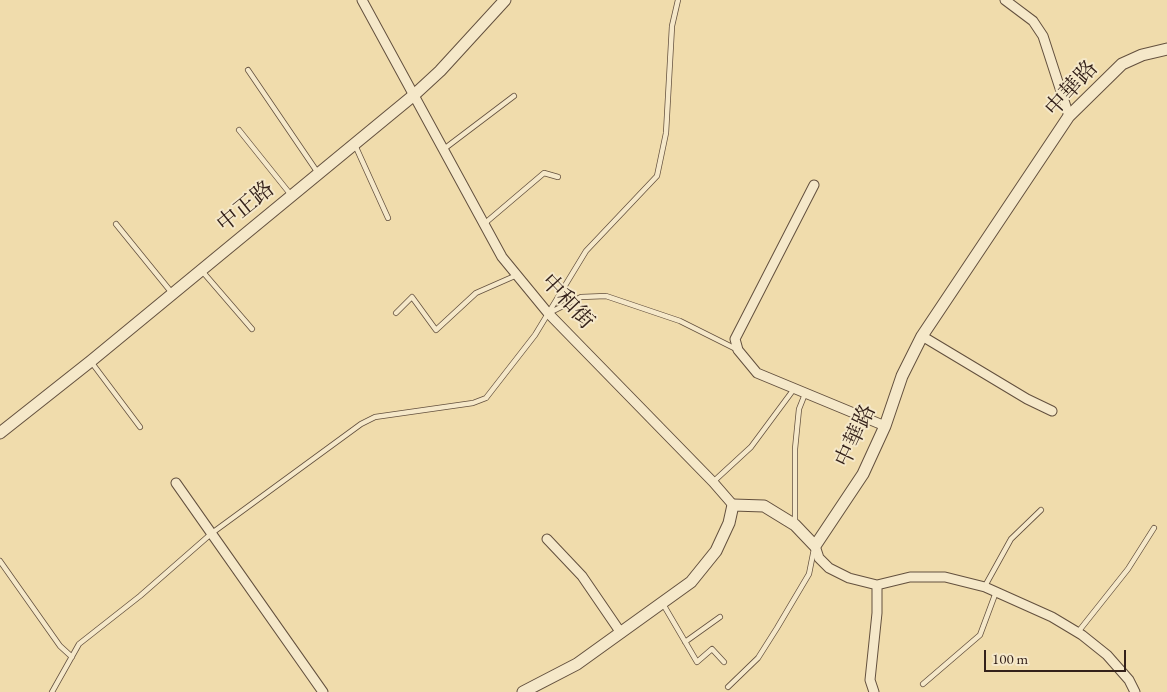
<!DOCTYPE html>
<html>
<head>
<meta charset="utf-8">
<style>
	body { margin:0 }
	#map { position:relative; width:1167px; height:692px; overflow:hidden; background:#f0dcac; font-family:"EB Garamond",serif }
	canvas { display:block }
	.scale { position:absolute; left:984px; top:650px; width:142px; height:22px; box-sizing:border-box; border:2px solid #34211a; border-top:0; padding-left:6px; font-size:15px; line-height:18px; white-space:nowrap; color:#34211a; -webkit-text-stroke:4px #f5e8c9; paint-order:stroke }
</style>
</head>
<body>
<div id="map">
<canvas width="1167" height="692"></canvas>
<div class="scale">100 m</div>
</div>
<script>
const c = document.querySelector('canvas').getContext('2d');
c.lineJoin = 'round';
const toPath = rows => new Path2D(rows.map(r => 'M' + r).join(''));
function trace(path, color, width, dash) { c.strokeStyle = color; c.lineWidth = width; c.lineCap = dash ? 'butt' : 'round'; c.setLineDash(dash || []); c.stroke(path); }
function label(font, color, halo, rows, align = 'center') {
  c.font = font + ' "EB Garamond","Noto Serif TC",serif'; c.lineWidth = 4; c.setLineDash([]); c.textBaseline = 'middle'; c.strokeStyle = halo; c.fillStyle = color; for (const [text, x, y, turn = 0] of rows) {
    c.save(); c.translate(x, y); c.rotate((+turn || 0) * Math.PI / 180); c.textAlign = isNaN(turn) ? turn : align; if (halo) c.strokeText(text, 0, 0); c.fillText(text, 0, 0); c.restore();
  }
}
const service = toPath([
	[248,70,318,173],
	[239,130,291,195],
	[355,145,388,218],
	[444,149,514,96],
	[116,224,172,293],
	[484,224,544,173,558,177],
	[202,271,252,329],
	[396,313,412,297,436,330,476,293,517,275],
	[549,313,581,297,606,296,680,321,736,349],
	[92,363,140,427],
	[713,482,751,447,794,389],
	[795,523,795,449,799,409,805,394],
	[0,561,60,646,72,657],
	[985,586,1011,539,1041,510],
	[663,604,697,662,712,649,724,662],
	[1078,632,1128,569,1154,528],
	[685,642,720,617],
	[923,684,980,635,996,592],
	[728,687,758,658,777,628,809,574,814,549],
	[52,692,79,644,140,596,212,533,361,424,375,417,473,403,486,398,535,335,586,251,657,176,666,133,672,26,678,0]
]);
const minor = toPath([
	[362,0,502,257,548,313,713,482,733,505],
	[1005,0,1033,21,1043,36,1069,116],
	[814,185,735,339,738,350,757,373,885,426],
	[922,336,1027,399,1052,411],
	[176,483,323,692],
	[547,539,582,576,621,633],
	[815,546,819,558,829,568,849,578,877,585,877,613,870,680,874,692],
	[877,585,910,577,945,577,985,587,1052,617,1082,635,1107,655,1129,680,1135,692]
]);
const tertiary = toPath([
	[0,433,91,361,414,95,440,71,505,0],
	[523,692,577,664,691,582,716,551,729,523,733,505,764,506,795,525,815,546,863,474,885,426,902,376,922,336,1069,116,1122,64,1142,55,1167,49]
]);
trace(service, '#63503e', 6);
trace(minor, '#63503e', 11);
trace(tertiary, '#63503e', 13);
trace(service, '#f5e8c9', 4.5);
trace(minor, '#f5e8c9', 9);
trace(tertiary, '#f5e8c9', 11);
label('22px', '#34211a', '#f5e8c9', [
	["中華路",1072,89,-48],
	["中正路",246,207,-39],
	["中和街",567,302,47],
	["中華路",856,436,-65]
]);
</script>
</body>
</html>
